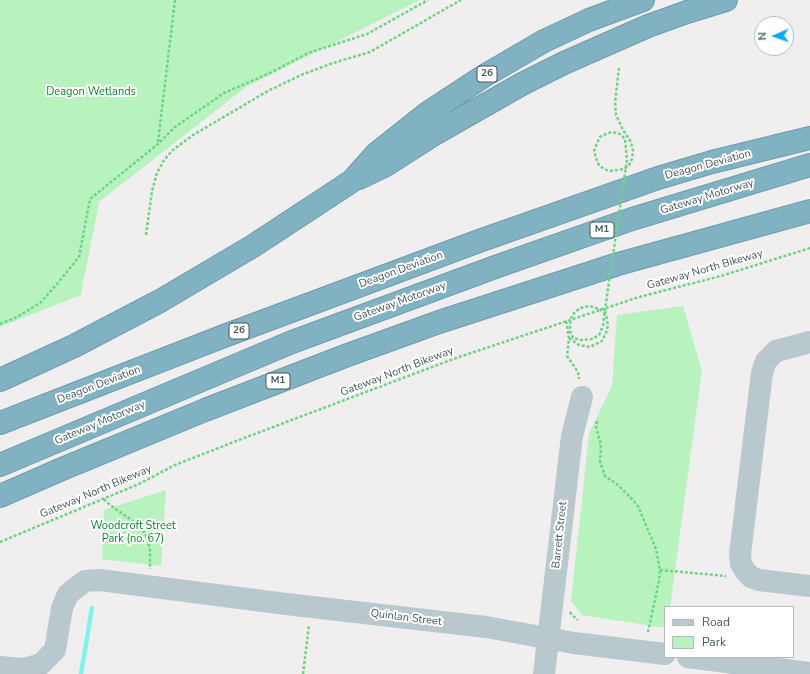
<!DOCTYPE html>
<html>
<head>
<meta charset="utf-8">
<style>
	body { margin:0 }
	#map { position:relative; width:810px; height:674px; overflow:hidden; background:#f1eeef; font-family:"Nunito Sans",sans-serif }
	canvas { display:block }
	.legend { position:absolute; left:664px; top:606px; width:130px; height:52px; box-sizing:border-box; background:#fff; border:1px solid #b4bcbe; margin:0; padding:5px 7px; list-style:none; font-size:12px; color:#44585d }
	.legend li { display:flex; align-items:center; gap:8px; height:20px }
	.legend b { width:20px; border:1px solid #b4bcbe }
	.north { position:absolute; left:754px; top:16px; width:40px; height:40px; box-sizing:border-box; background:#fff; border:1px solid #b4bcbe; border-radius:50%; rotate:268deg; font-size:11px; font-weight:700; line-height:16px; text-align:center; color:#44585d }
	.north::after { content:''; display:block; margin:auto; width:14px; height:18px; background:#09acef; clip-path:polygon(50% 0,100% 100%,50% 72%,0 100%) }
</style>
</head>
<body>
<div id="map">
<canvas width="810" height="674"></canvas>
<ul class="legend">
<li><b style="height:5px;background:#b8c8cd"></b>Road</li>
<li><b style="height:11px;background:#b8f3bf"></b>Park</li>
</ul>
<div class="north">N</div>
</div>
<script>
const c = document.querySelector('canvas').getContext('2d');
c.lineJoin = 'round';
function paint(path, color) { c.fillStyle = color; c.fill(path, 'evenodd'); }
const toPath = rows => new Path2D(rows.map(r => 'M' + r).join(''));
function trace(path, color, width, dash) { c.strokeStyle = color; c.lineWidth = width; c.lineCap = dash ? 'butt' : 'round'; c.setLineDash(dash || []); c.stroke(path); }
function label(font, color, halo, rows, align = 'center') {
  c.font = font + ' "Nunito Sans",sans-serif'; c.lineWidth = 4; c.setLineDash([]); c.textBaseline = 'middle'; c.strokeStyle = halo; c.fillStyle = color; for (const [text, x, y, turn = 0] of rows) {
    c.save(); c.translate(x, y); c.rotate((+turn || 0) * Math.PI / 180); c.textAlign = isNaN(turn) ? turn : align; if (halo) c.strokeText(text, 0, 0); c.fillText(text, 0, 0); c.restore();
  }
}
paint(toPath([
	[0,0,420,0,246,87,99,202,81,295,0,327],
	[683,306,702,371,670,607,665,607,665,628,582,615,571,601,589,434,612,385,617,315],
	[166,490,161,566,102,559,104,510]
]), '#b8f3bf');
trace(toPath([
	[81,674,92,608]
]), '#81f3ed', 4.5);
const highway = toPath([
	[359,178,386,165,436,133,522,84,564,63,648,26,687,12,726,0],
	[0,380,74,346,160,301,253,246,352,181,376,154,429,112,484,76,544,41,589,20,643,0],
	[0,423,224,336,479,241,658,178,712,162,810,138],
	[0,465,292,342,498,266,632,219,810,165],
	[0,496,62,469,205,410,345,356,439,322,618,264,810,211]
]);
trace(highway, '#6c9dad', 24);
trace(toPath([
	[158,142,175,0],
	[610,171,624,169,629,165,632,159,633,151,631,142,623,130,616,115,615,103,619,68],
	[146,235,152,191,157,173,164,160,173,150,193,135,268,91,301,75,333,63,370,52,461,0],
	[566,321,569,338,567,356,578,372,579,379],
	[0,324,17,317,40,303,57,284,79,257,90,199,158,144,175,127,224,93,270,73,308,53,367,34,428,0],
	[569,338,579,345,590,347,602,341,606,333,608,326,606,314],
	[597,421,596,426,601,445,600,462,605,476,618,485,630,497,638,506,656,549,660,570,659,581,648,632],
	[104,499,110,505,140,526,147,537,150,550,150,569],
	[0,542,139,484,175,465,244,438,456,358,639,297,721,276,810,248],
	[660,570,726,576],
	[570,612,572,615,578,620],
	[303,674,309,625]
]), '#6dd486', 2.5, [3, 2]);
trace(toPath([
	[810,342,776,351,766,361,762,373,740,554,741,564,746,572,751,577,759,580,810,586],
	[688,657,810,673],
	[0,667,23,669,41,664,55,650,62,608,68,594,85,581,100,580,286,604,486,627,574,643,665,654],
	[544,674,572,436,582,397]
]), '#b8c8cd', 22);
trace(highway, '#81b2c2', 22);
trace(toPath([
	[606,314,600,309,589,306,580,308,572,315,570,324,570,331,573,338,581,340,592,339,599,335,603,326,606,303,609,282,627,160,625,139,620,134,612,132,606,134,600,137,597,143,594,151,596,158,599,165,604,169,610,171]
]), '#6dd486', 2.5, [3, 2]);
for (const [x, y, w] of [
	[487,74,20],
	[602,230,24],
	[239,331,20],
	[278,381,24]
]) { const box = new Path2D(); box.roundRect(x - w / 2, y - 8, w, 16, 3); c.fillStyle = '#fff'; c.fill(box); trace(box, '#44585d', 1); }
label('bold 10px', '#44585d', null, [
	["26",487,74],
	["M1",602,230],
	["26",239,331],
	["M1",278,381]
]);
label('11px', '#0f852a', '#fff', [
	["Deagon Wetlands",91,92],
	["Woodcroft Street",133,526],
	["Park (no. 67)",133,539]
]);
label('11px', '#44585d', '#fff', [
	["Deagon Deviation",708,165,-15],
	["Gateway Motorway",707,197,-17],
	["Deagon Deviation",401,270,-20],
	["Gateway North Bikeway",705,270,-16],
	["Gateway Motorway",400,302,-20],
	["Gateway North Bikeway",397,372,-21],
	["Deagon Deviation",99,385,-21],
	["Gateway Motorway",100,423,-23],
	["Gateway North Bikeway",96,492,-23],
	["Barrett Street",560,535,-84],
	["Quinlan Street",406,618,7]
]);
</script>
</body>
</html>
